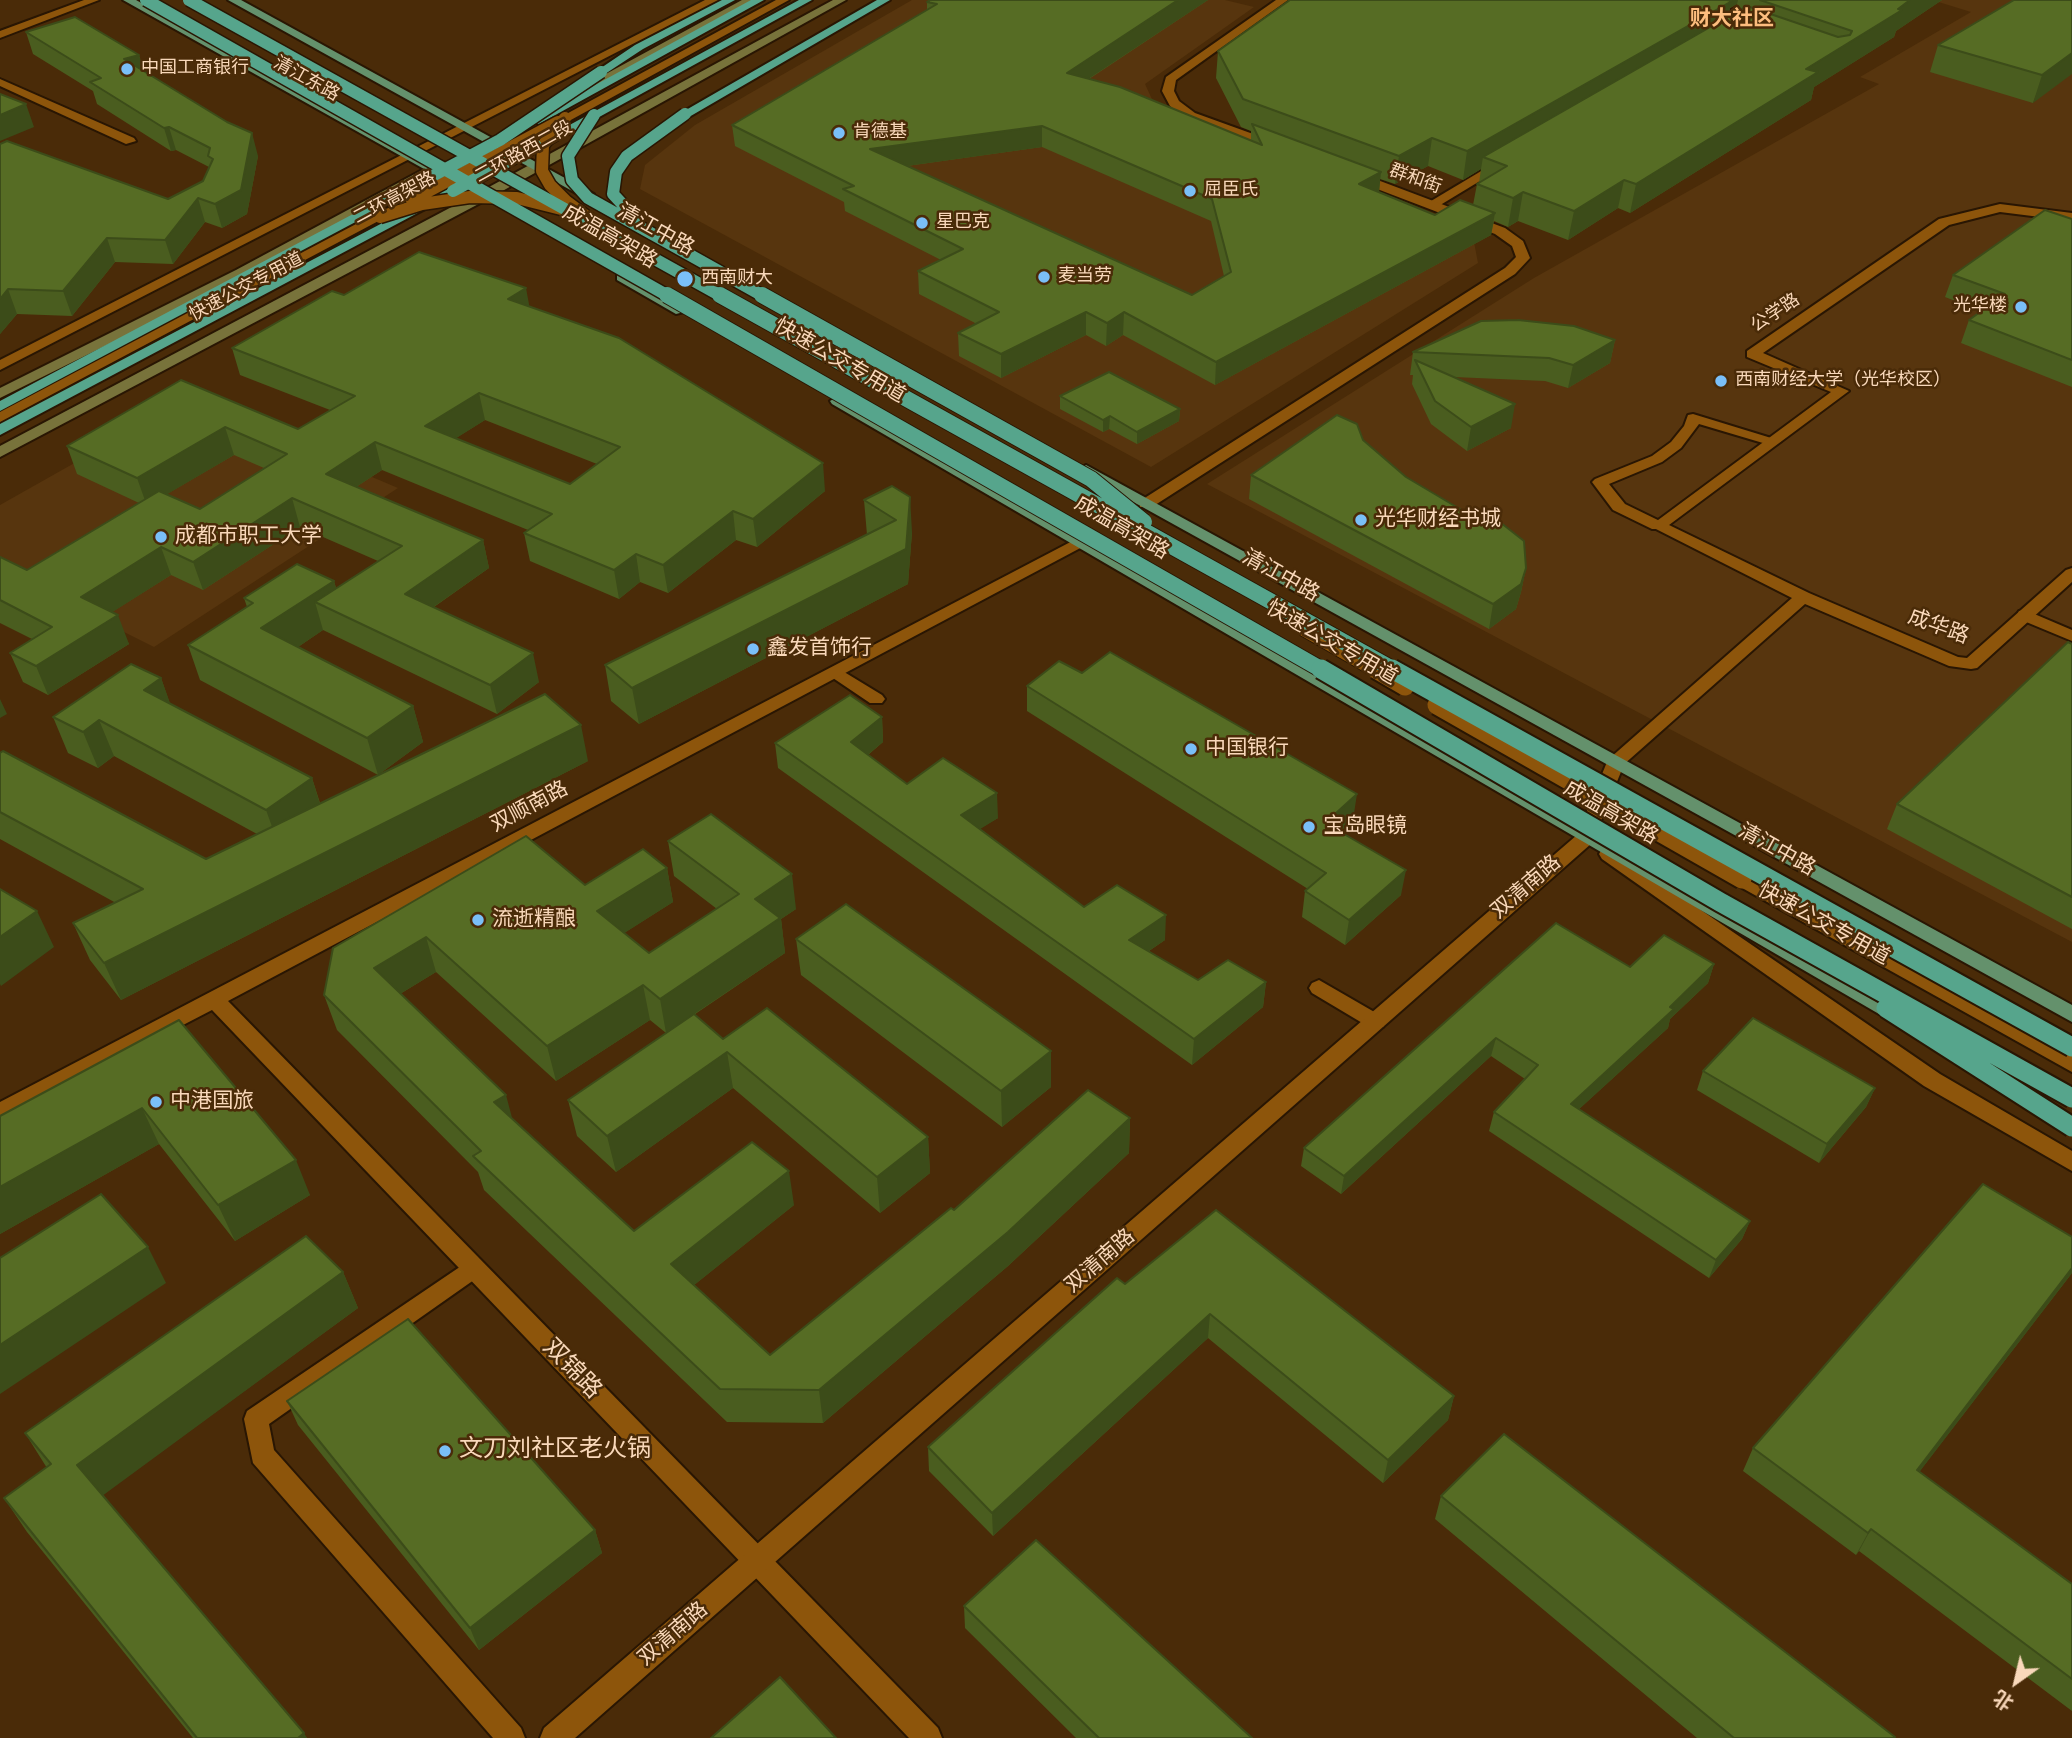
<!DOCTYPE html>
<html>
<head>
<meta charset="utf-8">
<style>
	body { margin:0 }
	#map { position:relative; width:2072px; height:1738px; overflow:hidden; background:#4a2b08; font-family:"Source Sans 3","Noto Sans SC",sans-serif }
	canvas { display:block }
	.north { position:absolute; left:1981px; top:1647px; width:70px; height:70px; -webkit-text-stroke:5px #4a2b08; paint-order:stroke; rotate:214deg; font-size:19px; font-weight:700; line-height:28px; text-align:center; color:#f9d8ba }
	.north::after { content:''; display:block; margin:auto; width:24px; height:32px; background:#f9d8ba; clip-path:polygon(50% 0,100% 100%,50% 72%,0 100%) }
</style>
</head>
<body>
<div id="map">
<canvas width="2072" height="1738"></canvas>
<div class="north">北</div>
</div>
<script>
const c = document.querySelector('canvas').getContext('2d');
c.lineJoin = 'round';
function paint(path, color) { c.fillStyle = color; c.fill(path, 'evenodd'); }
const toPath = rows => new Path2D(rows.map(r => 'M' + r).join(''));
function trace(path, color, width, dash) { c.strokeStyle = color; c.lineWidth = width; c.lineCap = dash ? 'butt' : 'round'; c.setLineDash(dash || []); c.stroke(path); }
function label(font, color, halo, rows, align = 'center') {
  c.font = font + ' "Source Sans 3","Noto Sans SC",sans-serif'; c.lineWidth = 5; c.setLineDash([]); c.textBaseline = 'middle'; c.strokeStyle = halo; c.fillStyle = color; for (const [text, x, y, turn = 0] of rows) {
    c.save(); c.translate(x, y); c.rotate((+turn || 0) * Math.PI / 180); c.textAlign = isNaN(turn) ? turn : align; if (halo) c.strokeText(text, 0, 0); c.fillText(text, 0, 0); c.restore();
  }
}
paint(toPath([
	[912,0,1225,0,1254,7,1145,84,1162,121,1474,242,1478,263,1151,467,640,189,645,165,695,125],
	[1932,0,2072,0,2072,942,1207,484,1534,278,1879,84,1860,77,1971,12],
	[188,399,398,488,154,647,0,570,0,505]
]), '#57350e');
const service = toPath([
	[84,0,99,0,0,38,0,31,84,0],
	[705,0,718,0,0,370,0,360,705,0],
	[776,0,789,0,569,121,559,118,776,0],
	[1749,0,1762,0,1724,22,1714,20,1749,0],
	[0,79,134,138,136,141,126,144,0,86,0,79],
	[375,214,386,217,0,422,0,412,375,214],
	[1693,414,1781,441,1773,446,1699,424,1681,448,1662,462,1609,484,1625,504,1664,523,1664,529,1652,529,1613,510,1592,482,1595,479,1652,456,1671,442,1684,426,1688,415,1693,414],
	[2025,610,2072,630,2072,641,2019,619,2017,615,2019,611,2025,610],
	[836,667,882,695,885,699,882,703,870,703,830,676,827,672,836,667],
	[1742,872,2072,1054,2072,1072,1735,884,1732,879,1735,874,1742,872],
	[1319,980,1383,1017,1386,1022,1383,1027,1369,1027,1312,993,1309,988,1312,983,1319,980],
	[473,1258,481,1261,485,1268,481,1275,269,1424,274,1450,521,1728,525,1738,493,1738,253,1463,244,1419,247,1411,473,1258]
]);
const pedestrian = toPath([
	[1498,161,1508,164,1437,207,1426,204,1498,161]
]);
const minor = toPath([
	[1276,0,1288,0,1176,80,1174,91,1179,101,1195,113,1278,143,1278,149,1274,150,1187,119,1170,106,1162,91,1166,77,1276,0],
	[1351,173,1359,173,1505,228,1523,241,1530,258,1515,274,1152,507,1140,507,1140,501,1505,268,1516,257,1512,246,1495,234,1351,179,1351,173],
	[2000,204,2072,213,2072,221,2000,212,1949,225,1763,353,1849,391,1669,525,1809,593,1958,657,1967,658,2066,570,2072,568,2072,582,1977,668,1971,669,1949,666,1805,604,1622,766,1610,766,1607,762,1610,758,1792,598,1650,526,1831,392,1747,357,1747,351,1939,219,2000,204],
	[1080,537,1088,542,1086,545,228,1001,938,1728,942,1738,909,1738,212,1010,0,1120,0,1102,1080,537]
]);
const tertiary = toPath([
	[1616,756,1625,762,1592,843,575,1738,540,1738,544,1728,1577,835,1607,762,1616,756],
	[1609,847,1940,1074,2072,1151,2072,1171,1924,1086,1602,859,1599,854,1602,849,1609,847]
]);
const secondary = toPath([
	[742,0,755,0,579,96,569,94,742,0],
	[833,0,846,0,488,199,0,457,0,446,478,193,833,0],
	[439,161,449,164,246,276,0,398,0,388,236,270,439,161]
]);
const primary = toPath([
	[123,0,136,0,459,180,449,183,123,0],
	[228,0,241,0,594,194,583,197,228,0],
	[617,274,627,274,688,311,676,314,617,280,617,274],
	[837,397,1905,1011,1908,1016,1905,1021,1891,1021,832,404,830,401,837,397],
	[1086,465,2072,1005,2072,1022,1081,473,1078,470,1086,465]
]);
const trunk = toPath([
	[722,0,735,0,643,49,605,74,595,72,635,45,722,0],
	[751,0,764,0,539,124,529,121,751,0],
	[799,0,812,0,541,149,531,146,799,0],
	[877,0,890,0,689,117,679,114,877,0],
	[423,177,427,178,427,184,0,411,0,401,423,177],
	[449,188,459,191,0,435,0,424,449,188]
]);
trace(service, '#291603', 4);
trace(pedestrian, '#291603', 4);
trace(minor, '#291603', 4);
trace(tertiary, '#291603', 4);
trace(secondary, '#291603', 4);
trace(primary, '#291603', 4);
trace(trunk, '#291603', 4);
paint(service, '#8d550b');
paint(pedestrian, '#8d550b');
paint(minor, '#8d550b');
paint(tertiary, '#8d550b');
paint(secondary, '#78733b');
paint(primary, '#64916c');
paint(trunk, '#56a58c');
const serviceBridgeFar2 = toPath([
	[565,118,543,145,542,171,550,185,566,201,594,222],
	[412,200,558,122],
	[380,217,422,204,470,197,517,198,565,210]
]);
const serviceBridgeFar1 = toPath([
	[1304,628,1379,671]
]);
const serviceBridge = toPath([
	[1376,669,1405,686],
	[1437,705,1742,879]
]);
const trunkBridgeFar2 = toPath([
	[146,0,670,297],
	[189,0,723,297],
	[594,115,568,156,572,180,588,198,765,297],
	[423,181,500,140,601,72],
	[453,191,536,146],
	[637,220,613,194,616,172,627,156,685,114]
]);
const trunkBridgeFar1 = toPath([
	[667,295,1324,671],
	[720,295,1396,671],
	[762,295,1091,479,1144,522]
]);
const trunkBridge = toPath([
	[1321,669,1720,902,2072,1098],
	[1392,669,2072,1047],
	[1886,1008,2072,1127]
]);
trace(serviceBridgeFar2, '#291603', 15, []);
trace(serviceBridgeFar1, '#291603', 18, []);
trace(serviceBridge, '#291603', 23, []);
trace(trunkBridgeFar2, '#291603', 15, []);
trace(trunkBridgeFar1, '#291603', 18, []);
trace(trunkBridge, '#291603', 23, []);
trace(serviceBridgeFar2, '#8d550b', 12);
trace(serviceBridgeFar1, '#8d550b', 16);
trace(serviceBridge, '#8d550b', 19);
trace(trunkBridgeFar2, '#56a58c', 12);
trace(trunkBridgeFar1, '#56a58c', 16);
trace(trunkBridge, '#56a58c', 19);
paint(toPath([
	[930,0,1208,0,1089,79,1251,140,1251,131,1241,127,1216,78,1218,51,1288,2,1288,0,1942,0,1896,31,1894,37,1814,87,1811,100,1630,213,1618,208,1568,240,1518,221,1508,227,1494,221,1491,235,1215,385,1123,335,1106,346,1086,335,1001,378,959,356,958,333,977,324,919,294,918,271,941,260,845,211,844,202,735,146,732,125,927,10,927,2],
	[1737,4,1735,14,1728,17,1730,8],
	[1042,147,1211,221,1224,276,1192,295,907,166],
	[1428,166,1463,180,1481,169,1479,183,1477,184,1473,205,1435,215,1379,192,1380,179,1395,184],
	[2072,0,2033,103,1930,72,1938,45],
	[26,32,139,55,144,71,258,156,247,214,222,228,205,222,173,264,115,262,72,316,17,314,0,334,0,144,168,199,203,181,209,167,176,150,171,151,97,104,93,91,33,54],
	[2072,219,2072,387,1961,343,1969,320,1981,311,1945,297,1953,275],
	[344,295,529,307,825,491,757,547,736,540,668,593,640,582,619,599,530,561,524,533,528,530,382,470,356,487,483,540,489,568,434,607,539,682,497,714,323,630,298,647,413,706,423,742,378,775,200,680,188,645,247,607,244,598,334,581,336,588,378,561,300,527,203,590,171,575,112,612,129,644,48,695,23,682,10,653,32,639,0,623,0,557,27,570,139,503,77,474,67,446,181,380,298,429,330,410,240,375,232,348],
	[485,420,597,464,570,484,456,438],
	[234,455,264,468,200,509,167,494],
	[1615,340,1610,363,1568,388,1545,381,1454,377,1511,428,1467,451,1431,424,1412,384,1413,375,1410,375,1413,352],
	[1060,396,1180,409,1179,421,1137,444,1109,429,1103,432,1060,409],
	[1363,440,1406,477,1526,568,1521,592,1516,609,1489,629,1249,499,1251,475],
	[892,486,912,532,908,584,639,724,611,701,605,665,867,535,864,500],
	[2072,644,2072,929,1887,829,1897,804],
	[161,678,170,704,312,778,320,803,588,761,121,1000,90,960,73,923,116,903,0,839,0,753,206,859,257,834,114,756,98,768,68,753,53,717],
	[1027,686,1353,820,1340,831,1401,895,1345,945,1302,917,1305,891,1308,889,1027,711],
	[882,717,883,742,868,755,907,784,998,818,979,829,1084,907,1165,940,1149,951,1198,980,1266,982,1263,1007,1192,1065,778,768,775,743],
	[668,841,796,909,781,919,785,953,679,1025,723,1039,928,1137,930,1173,880,1213,733,1088,616,1172,577,1136,568,1100,666,1033,650,1020,556,1081,436,972,400,994,512,1120,634,1231,794,1205,694,1285,770,1355,954,1210,1130,1118,1129,1153,1008,1266,823,1423,727,1422,484,1190,478,1172,337,1030,324,995,333,948,585,885,667,868,673,902,624,933,649,953,717,909,674,876],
	[1556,923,1630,967,1714,964,1708,983,1670,1019,1668,1028,1579,1109,1750,1221,1742,1239,1709,1278,1489,1131,1494,1112,1525,1079,1491,1056,1341,1194,1301,1166,1304,1148],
	[796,939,1051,1051,1051,1087,1002,1127,801,975],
	[179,1020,310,1195,235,1241,159,1144,0,1234,0,1116],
	[1703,1071,1875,1088,1866,1107,1819,1163,1697,1090],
	[343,1272,358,1308,102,1495,307,1738,193,1738,27,1532,4,1498,47,1468,25,1433],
	[2072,1273,1919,1472,2072,1584,2072,1711,1859,1551,1856,1555,1743,1471,1753,1448],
	[1125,1284,1454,1396,1448,1420,1383,1483,1208,1338,993,1536,929,1471,928,1447],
	[287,1401,595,1530,602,1553,479,1650,298,1425],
	[1441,1496,1894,1738,1697,1738,1435,1519],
	[964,1606,1252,1738,1076,1738,965,1628]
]), '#4a5d1f');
paint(toPath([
	[1178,0,1208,0,1067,93,1067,73],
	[1722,0,1738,0,1737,4,1730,8,1726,28,1483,157,1481,169,1463,180,1467,151],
	[1910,0,1942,0,1896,31,1894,37,1814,87,1811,100,1630,213,1636,184,1806,69],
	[2072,53,2072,74,2033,103,2042,75],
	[139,55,145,77,124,59],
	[26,104,34,127,0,141,0,115],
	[1042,126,1042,147,871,171,870,149],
	[169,127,176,150,171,151,164,128],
	[252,133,258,156,247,214,222,228,215,204],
	[1432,138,1428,166,1395,184,1399,156],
	[1381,172,1379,193,1359,184],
	[1624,180,1618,208,1568,240,1574,211],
	[1523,192,1518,221,1508,227,1513,198],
	[198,198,205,222,173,264,165,240],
	[1495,213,1491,235,1215,385,1216,362],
	[107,238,115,262,72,316,63,291],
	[526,288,531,315,508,299],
	[8,289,17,314,0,334,0,299],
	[1086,312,1086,335,1001,378,1001,354],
	[1124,312,1123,335,1106,346,1107,323],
	[1615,340,1610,363,1568,388,1573,365],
	[479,393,485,420,431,454,425,426],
	[1515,404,1511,428,1467,451,1471,427],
	[1180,409,1179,421,1137,444,1137,432],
	[1110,416,1109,429,1103,432,1103,420],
	[225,427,234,455,147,506,137,478],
	[375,442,382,470,333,502,326,474],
	[823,463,825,491,757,547,753,519],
	[910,497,912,532,908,584,639,724,632,688,906,549],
	[292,498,300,527,203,590,193,562],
	[733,511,736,540,668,593,663,565],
	[483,540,489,568,412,622,405,594],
	[161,547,171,575,92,625,81,597],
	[636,554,640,582,619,599,614,570],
	[1526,568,1521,592,1516,609,1489,629,1493,604],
	[334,581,344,616,315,602,323,630,273,664,261,628],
	[118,615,129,644,48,695,36,666],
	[533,653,539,682,497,714,490,685],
	[161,678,174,714,144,690],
	[0,699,7,714,0,718],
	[413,706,423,742,378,775,367,738],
	[882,717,883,742,853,767,851,742],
	[99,720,114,756,98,768,83,732],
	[581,725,588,761,121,1000,104,963],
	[312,778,323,814,279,846,266,810],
	[997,793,998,818,961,841,961,815],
	[1357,794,1353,820,1322,848,1325,823],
	[667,868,673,902,604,946,597,911],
	[1406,870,1401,895,1345,945,1349,920],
	[792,874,796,909,781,919,785,953,666,1033,660,999,755,899],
	[37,911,54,947,1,986,0,984,0,937],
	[1166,915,1165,940,1128,965,1129,940],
	[426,937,436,972,385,1003,374,968],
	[1714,964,1708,983,1670,1019,1668,1028,1565,1122,1571,1104],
	[1266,982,1263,1007,1192,1065,1194,1039],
	[643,985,650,1020,556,1081,547,1046],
	[1496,1038,1491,1056,1341,1194,1344,1176],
	[1051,1051,1051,1087,1002,1127,1001,1091],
	[727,1052,733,1088,616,1172,607,1136],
	[1875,1088,1866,1107,1819,1163,1827,1144],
	[506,1095,515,1129,494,1102],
	[142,1108,159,1144,0,1234,0,1187],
	[1130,1118,1129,1153,1008,1266,823,1423,819,1390],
	[928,1137,930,1173,880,1213,877,1177],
	[296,1160,310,1195,235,1241,218,1205],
	[789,1171,794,1205,678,1298,671,1264],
	[1750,1221,1742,1239,1709,1278,1716,1260],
	[148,1247,166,1283,0,1394,0,1345],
	[2072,1268,2072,1273,1904,1492,1917,1470],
	[343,1272,358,1308,98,1499,77,1465],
	[1210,1314,1208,1338,993,1536,992,1513],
	[1454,1396,1448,1420,1383,1483,1388,1460],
	[1871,1529,1859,1551,1856,1555,1868,1533],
	[595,1530,602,1553,479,1650,470,1628],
	[304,1733,307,1738,298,1738]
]), '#3c4c19');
const building = toPath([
	[930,0,1178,0,1067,73,1120,87,1262,145,1252,124,1381,172,1359,184,1435,215,1460,200,1495,213,1216,362,1124,312,1107,323,1086,312,1001,354,958,333,999,312,918,271,963,249,843,189,854,186,732,125,937,4,927,2,930,0],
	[1042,126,1212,199,1231,272,1192,295,870,149,1042,126],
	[1290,0,1727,0,1732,1,1467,151,1432,138,1399,156,1243,99,1218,51,1290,0],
	[1760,0,1910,0,1898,9,1902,10,1806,69,1818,72,1636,184,1624,180,1574,211,1523,192,1513,198,1477,184,1507,166,1483,157,1747,6,1838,37,1850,35,1852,31,1760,0],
	[2014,0,2072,0,2072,53,2042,75,1938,45,2014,0],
	[75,17,139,55,124,59,227,122,252,133,241,190,215,204,198,198,165,240,107,238,63,291,8,289,0,299,0,144,7,141,168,199,203,181,213,159,208,156,210,148,169,127,164,128,90,82,101,78,26,32,75,17],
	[0,94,26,104,0,115,0,94],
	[2045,210,2072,219,2072,360,1969,320,2005,294,1953,275,2045,210],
	[419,252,526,288,508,299,619,338,823,463,753,519,733,511,663,565,636,554,614,570,524,533,552,514,375,442,326,474,483,540,405,594,533,653,490,685,315,602,402,546,292,498,193,562,161,547,81,597,118,615,36,666,10,653,52,627,0,600,0,557,27,570,159,491,200,509,287,454,225,427,137,478,67,446,181,380,298,429,355,396,232,348,332,291,344,295,419,252],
	[479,393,620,447,570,484,425,426,479,393],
	[1518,320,1574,326,1615,340,1573,365,1549,358,1413,352,1481,321,1518,320],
	[1415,360,1515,404,1471,427,1435,401,1415,360],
	[1109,372,1180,409,1137,432,1110,416,1103,420,1060,396,1109,372],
	[1337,415,1357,424,1363,440,1406,477,1470,515,1496,519,1524,541,1526,568,1521,584,1493,604,1251,475,1337,415],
	[892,486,910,497,906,549,632,688,605,665,896,520,864,500,892,486],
	[297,564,334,581,261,628,413,706,367,738,188,645,253,603,244,598,297,564],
	[2068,642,2072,644,2072,897,1897,804,2068,642],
	[1110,652,1357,794,1325,823,1406,870,1349,920,1305,891,1326,873,1027,686,1059,661,1082,673,1110,652],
	[131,664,161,678,144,690,312,778,266,810,99,720,83,732,53,717,131,664],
	[545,694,581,725,104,963,73,923,143,889,0,812,0,753,3,751,206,859,545,694],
	[850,695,882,717,851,742,907,784,943,758,997,793,961,815,1084,907,1117,885,1166,915,1129,940,1198,980,1228,960,1266,982,1194,1039,775,743,850,695],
	[711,814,792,874,755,899,780,918,660,999,643,985,547,1046,426,937,374,968,506,1095,494,1102,634,1231,752,1142,789,1171,671,1264,770,1355,951,1208,954,1210,1088,1090,1130,1118,1008,1232,819,1390,720,1389,473,1156,481,1151,324,995,333,948,526,836,585,885,643,849,667,868,597,911,649,953,739,894,668,841,711,814],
	[0,889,37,911,0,937,0,889],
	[846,904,1051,1051,1001,1091,796,939,846,904],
	[1556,923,1630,967,1664,935,1714,964,1670,1007,1674,1009,1571,1104,1750,1221,1716,1260,1494,1112,1538,1065,1496,1038,1344,1176,1304,1148,1556,923],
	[767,1008,928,1137,877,1177,727,1052,607,1136,568,1100,694,1014,723,1039,767,1008],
	[1753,1018,1875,1088,1827,1144,1703,1071,1753,1018],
	[179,1020,296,1160,218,1205,142,1108,0,1187,0,1116,179,1020],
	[1983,1184,2072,1237,2072,1268,1917,1470,2072,1584,2072,1679,1871,1529,1868,1533,1753,1448,1983,1184],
	[101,1194,148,1247,0,1345,0,1258,101,1194],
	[1216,1210,1454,1396,1388,1460,1210,1314,992,1513,928,1447,1117,1278,1125,1284,1216,1210],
	[306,1236,343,1272,77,1465,304,1733,298,1738,197,1738,4,1498,51,1464,25,1433,306,1236],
	[408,1319,595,1530,470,1628,287,1401,408,1319],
	[1504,1434,1895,1737,1894,1738,1734,1738,1441,1496,1504,1434],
	[1036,1540,1252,1738,1099,1738,964,1606,1036,1540],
	[780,1677,836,1738,711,1738,780,1677]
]);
paint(building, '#566c24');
trace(building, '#3c4c19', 2);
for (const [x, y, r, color] of [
	[127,69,7,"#7abff8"],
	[839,133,7,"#7abff8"],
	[1190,191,7,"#7abff8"],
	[922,223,7,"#7abff8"],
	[1044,277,7,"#7abff8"],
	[685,279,9,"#7abff8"],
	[2021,307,7,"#7abff8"],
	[1721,381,7,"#7abff8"],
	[1361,520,7,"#7abff8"],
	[161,537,7,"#7abff8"],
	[753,649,7,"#7abff8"],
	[1191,749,7,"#7abff8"],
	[1309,827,7,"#7abff8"],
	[478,920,7,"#7abff8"],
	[156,1102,7,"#7abff8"],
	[445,1451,7,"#7abff8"]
]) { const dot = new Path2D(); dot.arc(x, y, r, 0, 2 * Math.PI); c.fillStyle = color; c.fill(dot); trace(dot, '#4a2b08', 2.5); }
label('18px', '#f9d8ba', '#4a2b08', [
	["中国工商银行",141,69],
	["肯德基",853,133],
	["屈臣氏",1204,191],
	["星巴克",936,223],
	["麦当劳",1058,277],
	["西南财大",701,279],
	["光华楼",2007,307,"right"],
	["西南财经大学（光华校区）",1735,381]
], 'left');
label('18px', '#f9d8ba', '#4a2b08', [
	["清江东路",306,80,29],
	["二环路西二段",524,153,-29],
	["群和街",1415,180,20],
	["二环高架路",395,199,-28],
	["快速公交专用道",247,288,-28],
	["公学路",1776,314,-34]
]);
label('bold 21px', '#fdbd7e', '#4a2b08', [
	["财大社区",1732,20]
]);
label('21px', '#f9d8ba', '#4a2b08', [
	["清江中路",655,231,29],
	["成温高架路",609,238,30],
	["快速公交专用道",839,362,30],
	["成温高架路",1121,529,30],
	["清江中路",1280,577,29],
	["成华路",1938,628,20],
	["快速公交专用道",1331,644,30],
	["双顺南路",530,808,-28],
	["成温高架路",1610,814,30],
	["清江中路",1776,851,29],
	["双清南路",1527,888,-41],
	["快速公交专用道",1823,925,29],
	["双清南路",1101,1262,-41],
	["双清南路",674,1635,-41]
]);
label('21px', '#f9d8ba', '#4a2b08', [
	["光华财经书城",1375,520],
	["成都市职工大学",175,537],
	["鑫发首饰行",767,649],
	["中国银行",1205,749],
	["宝岛眼镜",1323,827],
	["流逝精酿",492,920],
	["中港国旅",170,1102]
], 'left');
label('24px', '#f9d8ba', '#4a2b08', [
	["双锦路",571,1370,46]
]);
label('24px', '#f9d8ba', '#4a2b08', [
	["文刀刘社区老火锅",459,1451]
], 'left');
</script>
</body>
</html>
